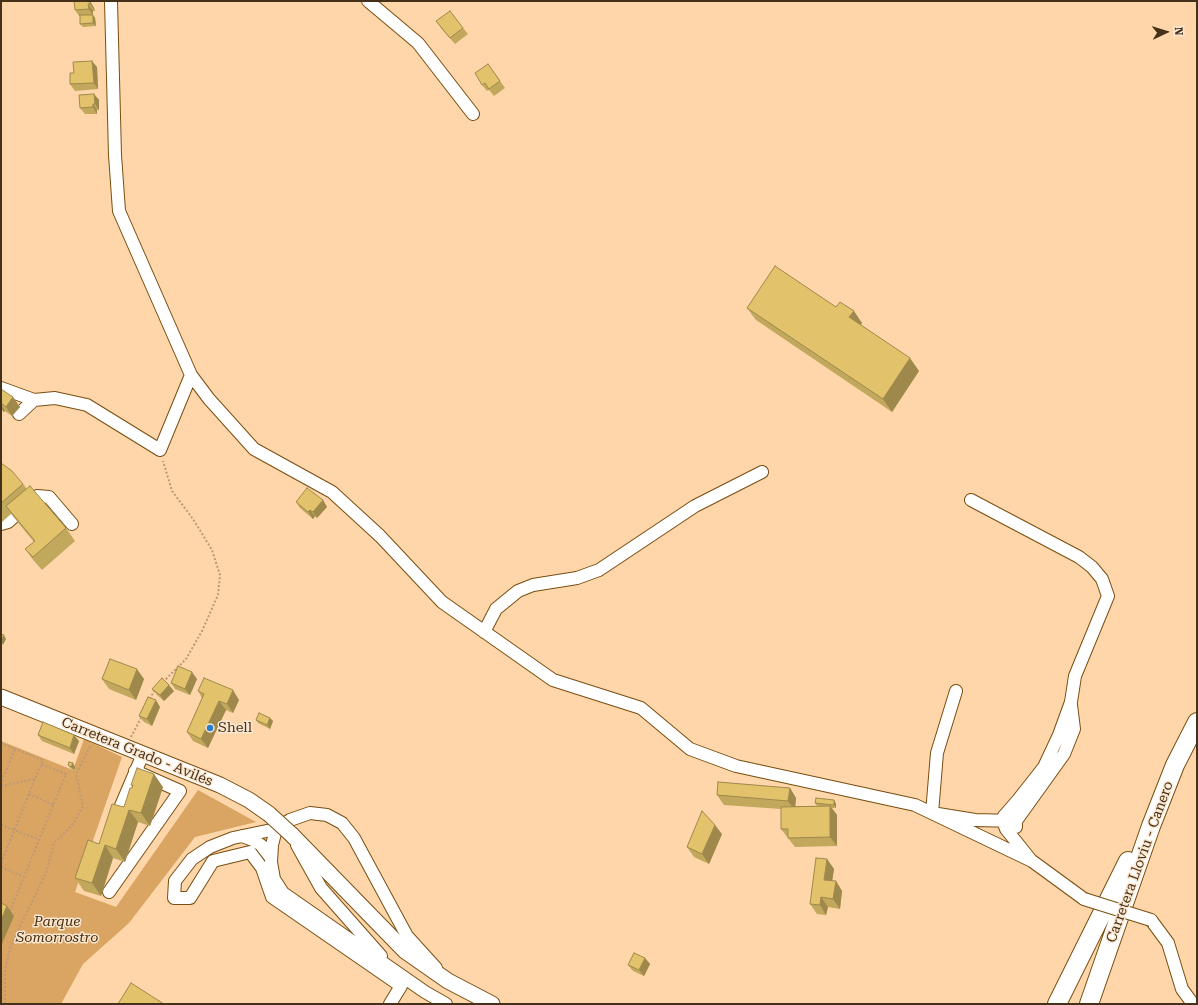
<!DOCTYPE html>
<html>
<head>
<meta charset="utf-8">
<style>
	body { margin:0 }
	#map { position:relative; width:1198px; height:1005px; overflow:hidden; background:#fed6a9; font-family:"Roboto Serif",serif }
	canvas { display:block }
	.frame { position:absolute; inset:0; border:2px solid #45311a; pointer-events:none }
	.north { position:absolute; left:1146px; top:12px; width:40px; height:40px; -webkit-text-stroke:3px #fce7d1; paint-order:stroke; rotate:86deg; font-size:11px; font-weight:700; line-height:16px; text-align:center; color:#45311a }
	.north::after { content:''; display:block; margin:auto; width:14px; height:18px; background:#45311a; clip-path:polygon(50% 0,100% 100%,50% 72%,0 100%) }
</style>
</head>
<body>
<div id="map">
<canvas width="1198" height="1005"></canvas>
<div class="frame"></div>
<div class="north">N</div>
</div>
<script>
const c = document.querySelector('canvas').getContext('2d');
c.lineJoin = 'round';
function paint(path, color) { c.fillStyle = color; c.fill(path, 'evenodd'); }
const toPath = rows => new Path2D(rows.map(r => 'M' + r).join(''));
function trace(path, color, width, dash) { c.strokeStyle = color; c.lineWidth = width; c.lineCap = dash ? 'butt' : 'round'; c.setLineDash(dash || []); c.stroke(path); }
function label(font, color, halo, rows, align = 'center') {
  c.font = font + ' "Roboto Serif",serif'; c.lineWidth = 3; c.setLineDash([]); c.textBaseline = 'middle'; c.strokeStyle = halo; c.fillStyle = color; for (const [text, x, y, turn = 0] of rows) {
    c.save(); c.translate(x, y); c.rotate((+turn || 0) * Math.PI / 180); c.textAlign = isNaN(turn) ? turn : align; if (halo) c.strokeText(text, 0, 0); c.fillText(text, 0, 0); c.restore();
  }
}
paint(toPath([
	[84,739,122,757,75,892,116,907,198,790,256,822,195,837,129,923,83,964,61,1004,1,1004,1,741,73,770]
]), '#daa463');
const minor = toPath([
	[111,1,115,155,119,211,191,375,209,399,254,449,332,492,380,536,442,602,553,680,641,708,690,749,736,766,915,805,1032,861,1084,899],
	[368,1,418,43,473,114],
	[1,388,34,400],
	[19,414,34,400,55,398,87,405,160,450,191,375],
	[971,500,1079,557,1092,567,1102,579,1108,596,1075,676,1071,702,1059,735,1044,767,1018,800,1004,816,1003,821,1006,829,1030,859],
	[1,524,8,522,37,496,49,497,72,524],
	[484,632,496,609,518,591,533,585,577,578,599,570,695,506,762,472],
	[956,691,937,753,932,813,975,820,1016,821],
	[114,822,143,754],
	[1016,827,1016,821,1064,754,1074,729,1071,705],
	[276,829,272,845,271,862,274,879,283,893,425,992,446,1004],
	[242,836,253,840,261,845,271,858],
	[297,845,321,888,381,956],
	[109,892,180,791,135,771],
	[1151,920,1168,943,1182,989,1193,1004],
	[390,1004,401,986,272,897,262,868,250,852,213,861,190,898,174,898,175,881,192,859,210,847,233,838,276,829,290,820,310,813,327,815,342,823,354,838,407,936,436,968]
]);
const major = toPath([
	[1,697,220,785,249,800,269,814],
	[292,835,405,951,448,981,492,1004]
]);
const highway = toPath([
	[1057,1004,1128,861],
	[1089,1004,1151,826,1175,765,1197,722]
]);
trace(minor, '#794e10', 14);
trace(major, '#794e10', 17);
trace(highway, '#794e10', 20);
trace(toPath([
	[163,682,186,659,202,631,218,595,220,575,212,550,193,519,172,491,163,461],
	[150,699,155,689],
	[131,737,142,716],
	[1,743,15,749,1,783],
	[1,786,35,779,43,760,15,749],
	[29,794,54,805],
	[1,825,40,840],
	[1,863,35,779],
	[1,867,24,877],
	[10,911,66,774,41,764],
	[5,1004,5,970,11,945,46,873,54,843,74,823,83,806,76,774,91,745]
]), '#bb9a75', 2, [2, 2]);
trace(minor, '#fff', 12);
trace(major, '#fff', 15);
trace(highway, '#fff', 18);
const minorBridge = toPath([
	[1084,899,1151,920]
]);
const majorBridge = toPath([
	[269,814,292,835]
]);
trace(minorBridge, '#794e10', 14, []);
trace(majorBridge, '#794e10', 17, []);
trace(minorBridge, '#fff', 12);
trace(majorBridge, '#fff', 15);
paint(toPath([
	[90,1,94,8,95,11,93,11,93,15,95,18,96,26,83,27,80,24,80,16,79,16,75,10],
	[436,21,463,28,468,34,455,44,441,28],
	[488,64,505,88,494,96,489,90,487,91,482,85],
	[97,67,98,89,75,91,70,84,74,73],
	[94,94,99,100,99,110,97,110,97,114,85,114,80,108],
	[836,307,862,323,861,325,919,371,892,412,756,320,747,308],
	[1,389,20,407,12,416,5,411,4,412,1,409],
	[1,463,23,484,27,489,66,528,75,541,42,570,34,561,25,549,34,542,11,514,2,522,1,521],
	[323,500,327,507,317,518,315,516,313,519,300,508,296,502],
	[102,679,144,679,136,700,109,689],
	[197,679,190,695,175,689,171,683],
	[152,689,174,691,164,701,157,695],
	[198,691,239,700,233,713,226,710,208,748,193,741,187,732,202,698],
	[160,707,152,726,144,722,139,716],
	[270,718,273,721,270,729,258,723,256,720],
	[38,735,79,741,74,754,42,741],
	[68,765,75,767,74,770,70,768],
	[131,785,163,787,150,826,138,822,125,862,113,858,101,896,84,891,75,878,124,807,132,787],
	[790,788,796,798,795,806,817,806,815,803,834,800,836,804,836,808,832,808,837,815,837,846,795,847,781,829,781,809,724,805,717,795],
	[722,834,709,864,694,857,687,847],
	[827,859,834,869,832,881,836,881,842,891,840,909,828,907,826,915,817,914,810,904],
	[645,958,650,964,644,976,633,971,628,965]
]), '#c2a85d');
paint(toPath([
	[88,1,90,1,94,8,95,11],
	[88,4,93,11,93,15,89,9],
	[93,15,95,18,96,26,93,23],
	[92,61,97,67,98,89,94,83],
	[94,94,99,100,99,110,95,104],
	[93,104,97,110,97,114,93,107],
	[854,311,862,323,858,330,849,317],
	[910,358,919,371,892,412,883,399],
	[13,397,20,407,12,416,6,407],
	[1,405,5,411,4,412,1,408],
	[323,500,327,507,317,518,313,512],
	[310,510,315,516,313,519,308,512],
	[4,635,6,639,3,645,1,641],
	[137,669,144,679,136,700,129,690],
	[192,672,197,679,190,695,185,689],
	[169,685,174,691,164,701,160,695],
	[233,690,239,700,233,713,227,704],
	[156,700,160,707,152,726,147,719],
	[219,701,226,710,208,748,201,739],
	[270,718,273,721,270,729,267,725],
	[74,735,79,741,74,754,70,748],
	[73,763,75,767,74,770,71,767],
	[154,774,163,787,150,826,141,813],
	[790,788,796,798,795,811,788,801],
	[834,800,836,804,836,808,834,805],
	[830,806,837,815,837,846,830,837],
	[129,810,138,822,125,862,116,849],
	[715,825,722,834,709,864,702,854],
	[105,845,113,858,101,896,92,883],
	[827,859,834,869,831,889,824,880],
	[836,881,842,891,840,909,833,899],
	[821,897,828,907,826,915,820,905],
	[7,906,14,916,1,946,1,920],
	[645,958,650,964,644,976,639,970]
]), '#9e884c');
const building = toPath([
	[74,1,88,1,88,2,90,1,90,4,88,4,89,9,75,10,74,1],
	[450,11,463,28,450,38,436,21,450,11],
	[80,15,93,15,93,23,80,24,80,15],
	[92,61,94,83,70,84,70,73,74,73,73,62,92,61],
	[488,64,500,81,489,89,485,83,482,85,475,73,488,64],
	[94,94,95,104,93,104,93,107,80,108,79,95,94,94],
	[775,266,836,307,840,302,854,311,849,317,910,358,883,399,747,308,775,266],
	[1,389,13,397,6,407,1,403,1,389],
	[1,463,12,471,23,484,1,503,1,463],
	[30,486,66,528,33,557,25,549,35,541,6,506,30,486],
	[307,488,323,500,313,512,310,510,308,512,296,502,307,488],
	[1,634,4,635,1,641,1,634],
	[110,659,137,669,129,690,102,679,110,659],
	[178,666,192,672,185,689,171,683,178,666],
	[162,678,169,685,160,695,152,689,162,678],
	[204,678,233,690,227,704,219,701,201,739,187,732,204,694,198,691,204,678],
	[148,697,156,700,147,719,139,716,148,697],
	[259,713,270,718,267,725,256,720,259,713],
	[43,722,74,735,70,748,38,735,43,722],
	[69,762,73,763,71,767,68,765,69,762],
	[137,768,154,774,141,813,129,810,116,849,105,845,92,883,75,878,88,840,99,844,112,804,124,807,130,788,132,788,133,785,131,785,137,768],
	[718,782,790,788,788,801,717,795,718,782],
	[816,798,834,800,834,805,815,803,816,798],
	[830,806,830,837,788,838,788,829,781,829,781,807,830,806],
	[702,811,715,825,702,854,687,847,702,811],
	[816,858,827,859,824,880,836,881,833,899,821,897,820,905,810,904,816,858],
	[1,903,7,906,1,920,1,903],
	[634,953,645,958,639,970,628,965,634,953],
	[131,983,164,1004,118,1004,131,983]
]);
paint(building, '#e2c36c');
trace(building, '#9e884c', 1);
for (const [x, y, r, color] of [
	[210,728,4,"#2880cd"]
]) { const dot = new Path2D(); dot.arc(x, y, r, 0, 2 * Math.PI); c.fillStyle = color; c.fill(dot); trace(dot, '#fce7d1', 1.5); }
label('14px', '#45311a', '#fce7d1', [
	["Shell",218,728]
], 'left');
label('14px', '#45311a', '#fce7d1', [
	["Carretera Grado - Avilés",137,752,22],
	["Carretera Lloviu - Canero",1140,862,-70]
]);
label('italic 14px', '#452d0d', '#fce7d1', [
	["Parque",57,922],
	["Somorrostro",57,938]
]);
</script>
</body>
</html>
